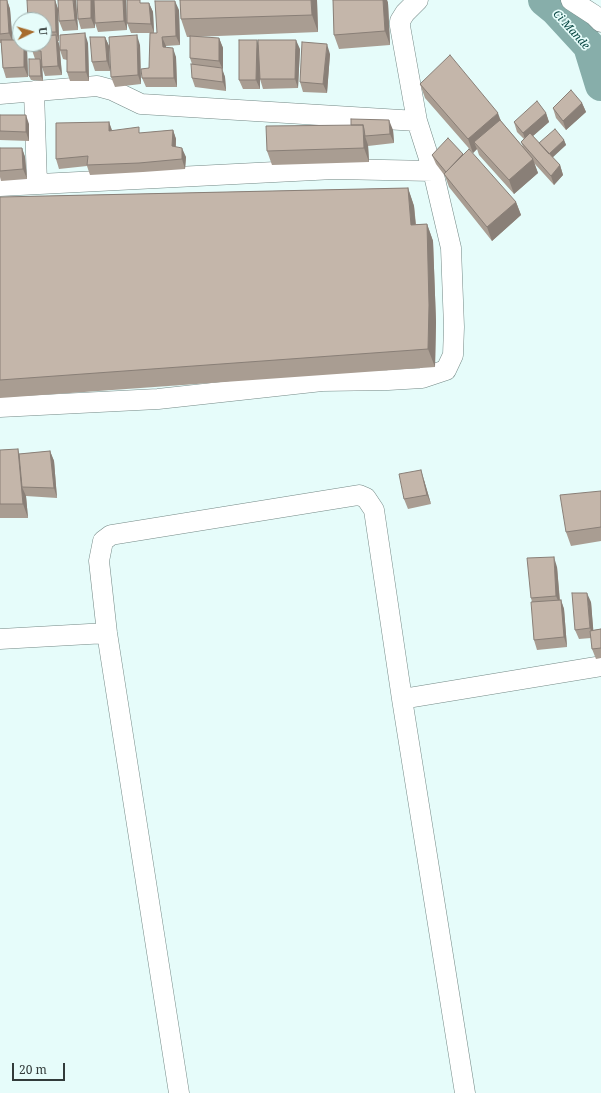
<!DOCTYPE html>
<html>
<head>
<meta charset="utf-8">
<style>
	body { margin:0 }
	#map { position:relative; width:601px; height:1093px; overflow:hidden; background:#e6fcfa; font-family:"Noto Serif",serif }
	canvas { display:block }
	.north { position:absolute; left:12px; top:12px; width:40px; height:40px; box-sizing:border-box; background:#e6fcfa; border:1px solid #9eafad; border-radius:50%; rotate:85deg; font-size:11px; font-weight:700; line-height:16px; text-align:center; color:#323b3a }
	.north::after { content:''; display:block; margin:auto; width:14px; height:18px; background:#a76c2d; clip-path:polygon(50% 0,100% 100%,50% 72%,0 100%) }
	.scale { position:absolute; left:12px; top:1063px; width:53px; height:18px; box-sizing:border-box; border:2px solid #323b3a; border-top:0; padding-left:5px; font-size:12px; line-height:14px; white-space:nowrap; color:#323b3a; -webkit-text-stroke:3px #e6fcfa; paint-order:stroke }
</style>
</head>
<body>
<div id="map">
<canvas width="601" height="1093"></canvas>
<div class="north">U</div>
<div class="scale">20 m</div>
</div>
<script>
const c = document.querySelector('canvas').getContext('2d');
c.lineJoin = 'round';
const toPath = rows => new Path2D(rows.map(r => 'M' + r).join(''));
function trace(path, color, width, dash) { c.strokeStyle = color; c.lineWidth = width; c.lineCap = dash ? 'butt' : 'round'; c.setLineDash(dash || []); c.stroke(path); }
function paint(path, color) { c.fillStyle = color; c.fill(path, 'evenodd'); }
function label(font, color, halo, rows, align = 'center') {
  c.font = font + ' "Noto Serif",serif'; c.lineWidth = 3.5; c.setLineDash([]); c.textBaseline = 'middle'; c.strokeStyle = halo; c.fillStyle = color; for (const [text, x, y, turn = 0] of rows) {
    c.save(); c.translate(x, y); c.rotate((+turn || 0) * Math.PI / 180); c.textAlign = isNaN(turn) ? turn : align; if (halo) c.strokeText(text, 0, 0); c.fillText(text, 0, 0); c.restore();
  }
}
trace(toPath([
	[544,0,555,9,589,46,601,85]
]), '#87aeaa', 32);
const minor = toPath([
	[571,0,594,15,601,22],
	[34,91,37,184],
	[0,94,97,86,112,90,141,104,417,121],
	[0,186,334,169,433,171],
	[0,407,158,399,322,381,388,380,422,378,446,370,453,355,454,327,451,248,433,171,417,121,400,26,400,21,405,13,418,0],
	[0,639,107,633],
	[402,699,601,666],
	[179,1093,107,633,99,561,103,541,111,535,359,495,366,498,374,510,402,699,465,1093]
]);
trace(minor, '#748986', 21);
trace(minor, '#fff', 20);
paint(toPath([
	[0,0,7,0,10,9,12,40,27,49,28,77,6,78,3,68,1,43,0,43],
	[55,0,58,9,59,41,58,41,60,48,88,43,89,81,70,81,67,72,67,60,63,59,60,50,62,75,45,76,42,67,43,81,31,80,29,76,35,59,32,50,44,44,44,20],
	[76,0,78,30,63,31,59,21],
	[94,0,95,28,81,29,78,19],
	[94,0,126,0,127,30,98,32,95,23],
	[180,0,317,0,318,32,193,37,219,38,223,48,222,70,225,77,226,91,195,87,192,78,192,64,190,58,190,37,187,37,181,19],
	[333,0,387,0,388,3,390,45,339,49,334,35],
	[142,3,149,3,153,12,154,33,157,33,179,10,180,45,166,46,166,48,176,57,177,87,146,87,142,78,149,68,152,33,131,33,127,23],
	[105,37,109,46,110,71,95,71,92,62],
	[140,45,141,84,115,87,111,77],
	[258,45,300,49,298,88,263,89,260,79,260,75,260,89,243,89,239,80],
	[330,54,327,93,303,92,300,82],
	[420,84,501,121,523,147,521,142,524,139,517,132,514,122,546,113,549,122,533,136,539,143,564,140,566,145,552,157,560,165,563,175,554,185,534,163,538,173,514,194,479,155,477,149,473,153,425,98],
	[582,103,586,112,566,130,556,118,553,108],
	[0,115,29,124,29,141,0,140],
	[109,122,112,130,141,133,173,130,176,139,176,147,186,157,185,169,143,172,90,175,87,166,59,169,56,159],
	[393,130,394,143,368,146,368,145,369,162,272,165,267,151],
	[0,148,22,148,25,157,27,179,1,181,0,177],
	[463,154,516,202,521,215,492,241,449,187,445,176,436,164,432,155],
	[408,188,414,206,416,224,427,224,433,241,436,322,435,367,0,398,0,197],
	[0,450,19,454,50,451,54,461,57,498,26,496,28,518,0,518],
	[424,480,431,504,408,509,404,499],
	[601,491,601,541,571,546,566,532],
	[557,567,560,600,561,600,564,609,567,647,537,650,534,640,532,602,531,598],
	[591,602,593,630,601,629,601,658,596,659,592,649,591,638,579,639,575,630]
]), '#a99d92');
paint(toPath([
	[7,0,10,9,13,43,9,33],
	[55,0,58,9,59,41,56,32],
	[73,0,76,0,78,30,75,20],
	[91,0,94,0,95,28,91,18],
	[123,0,126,0,127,30,124,21],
	[311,0,317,0,318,32,312,15],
	[383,0,387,0,388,3,390,45,385,31],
	[175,1,179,10,180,45,176,36],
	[149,3,153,12,154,33,151,24],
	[85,33,88,43,89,81,86,72],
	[56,35,59,44,62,75,58,66],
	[137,35,140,45,141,84,138,75],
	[105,37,109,46,110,71,107,61],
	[162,37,166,46,166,57,163,47],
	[219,38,223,48,223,70,219,61],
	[257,40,260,49,260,89,256,80],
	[296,40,300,49,298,88,295,79],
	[24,44,25,44,27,49,28,77,24,67],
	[327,44,330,54,327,93,323,84],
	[173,48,176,57,177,87,174,78],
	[40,59,42,64,43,81,41,76],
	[222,68,225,77,226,91,223,82],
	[582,103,586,112,566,130,563,121],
	[498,113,503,127,474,142,477,149,473,153,468,139],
	[546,113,549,122,526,142,523,133],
	[26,115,29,124,29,141,26,132],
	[389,120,393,130,394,143,390,134],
	[109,122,112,131,109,131],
	[363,125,367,136,365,136,368,145,369,162,364,148],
	[173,130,176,139,175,156,172,146],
	[564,140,566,145,550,160,548,155],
	[22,148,25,157,27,179,23,169],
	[182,148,186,157,185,169,182,159],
	[533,159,538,173,514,194,509,180],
	[560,165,563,175,554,185,551,176],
	[408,188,414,206,417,242,411,225],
	[516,202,521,215,492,241,487,227],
	[427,224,433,241,436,322,435,367,428,349],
	[18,449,22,463,22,487,26,496,28,518,23,504],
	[50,451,54,461,57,498,54,488],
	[421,470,424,480,431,504,427,495],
	[554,557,557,567,560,605,556,596],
	[587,593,591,602,594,638,590,628],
	[561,600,564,609,567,647,564,637]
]), '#897f77');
const building = toPath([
	[0,0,7,0,9,33,0,34,0,0],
	[27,0,55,0,56,32,44,32,44,20,28,20,27,0],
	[58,0,73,0,75,20,59,21,58,0],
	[77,0,91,0,91,18,78,19,77,0],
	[94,0,123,0,124,21,95,23,94,0],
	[127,0,140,0,140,3,149,3,151,24,127,23,127,0],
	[180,0,311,0,312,15,181,19,180,0],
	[333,0,383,0,385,31,334,35,333,0],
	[155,1,175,1,176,36,162,37,163,47,173,48,174,78,142,78,141,69,149,68,150,33,157,33,155,1],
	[85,33,86,72,67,72,67,50,60,50,60,35,85,33],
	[56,35,58,66,42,67,41,51,32,50,31,44,44,44,44,36,56,35],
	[137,35,138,75,111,77,109,37,137,35],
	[190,36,219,38,219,61,190,58,190,36],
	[90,37,105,37,107,61,92,62,90,37],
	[1,40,20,40,20,44,24,44,24,67,3,68,1,40],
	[239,40,257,40,256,80,239,80,239,40],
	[258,40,296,40,295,79,260,79,258,40],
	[302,42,327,44,323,84,300,82,302,42],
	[450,55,498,113,468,139,420,84,450,55],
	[29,59,40,59,41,76,29,76,29,59],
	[191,64,222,68,223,82,192,78,191,64],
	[571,90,582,103,563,121,553,108,571,90],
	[537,101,546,113,523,133,514,122,537,101],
	[0,115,26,115,26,132,0,131,0,115],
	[351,119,389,120,390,134,365,136,364,129,363,125,351,125,351,119],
	[500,120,533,159,509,180,474,142,500,120],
	[109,122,109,131,139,127,139,133,173,130,172,146,182,148,182,159,139,163,87,165,88,156,56,159,56,123,109,122],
	[363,125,364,148,267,151,266,126,363,125],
	[555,129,564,140,549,154,539,143,555,129],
	[530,133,560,165,551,176,521,142,530,133],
	[448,138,463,154,446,172,432,155,448,138],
	[0,148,22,148,23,169,0,171,0,148],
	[469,149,516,202,487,227,444,174,469,149],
	[408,188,411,225,427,224,429,305,428,349,0,380,0,197,408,188],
	[18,449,23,504,0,504,0,450,18,449],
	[50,451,54,488,22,487,19,454,50,451],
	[421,470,427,495,404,499,399,474,421,470],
	[601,491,601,527,566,532,560,495,601,491],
	[554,557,556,596,531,598,527,558,554,557],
	[572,593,587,593,590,628,575,630,572,593],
	[561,600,564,637,534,640,531,602,561,600],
	[601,629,601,648,592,649,590,631,601,629]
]);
paint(building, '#c4b6aa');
trace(building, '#897f77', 1);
label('italic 11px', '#084642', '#e6fcfa', [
	["Ci Mande",571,30,48]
]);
</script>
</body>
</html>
